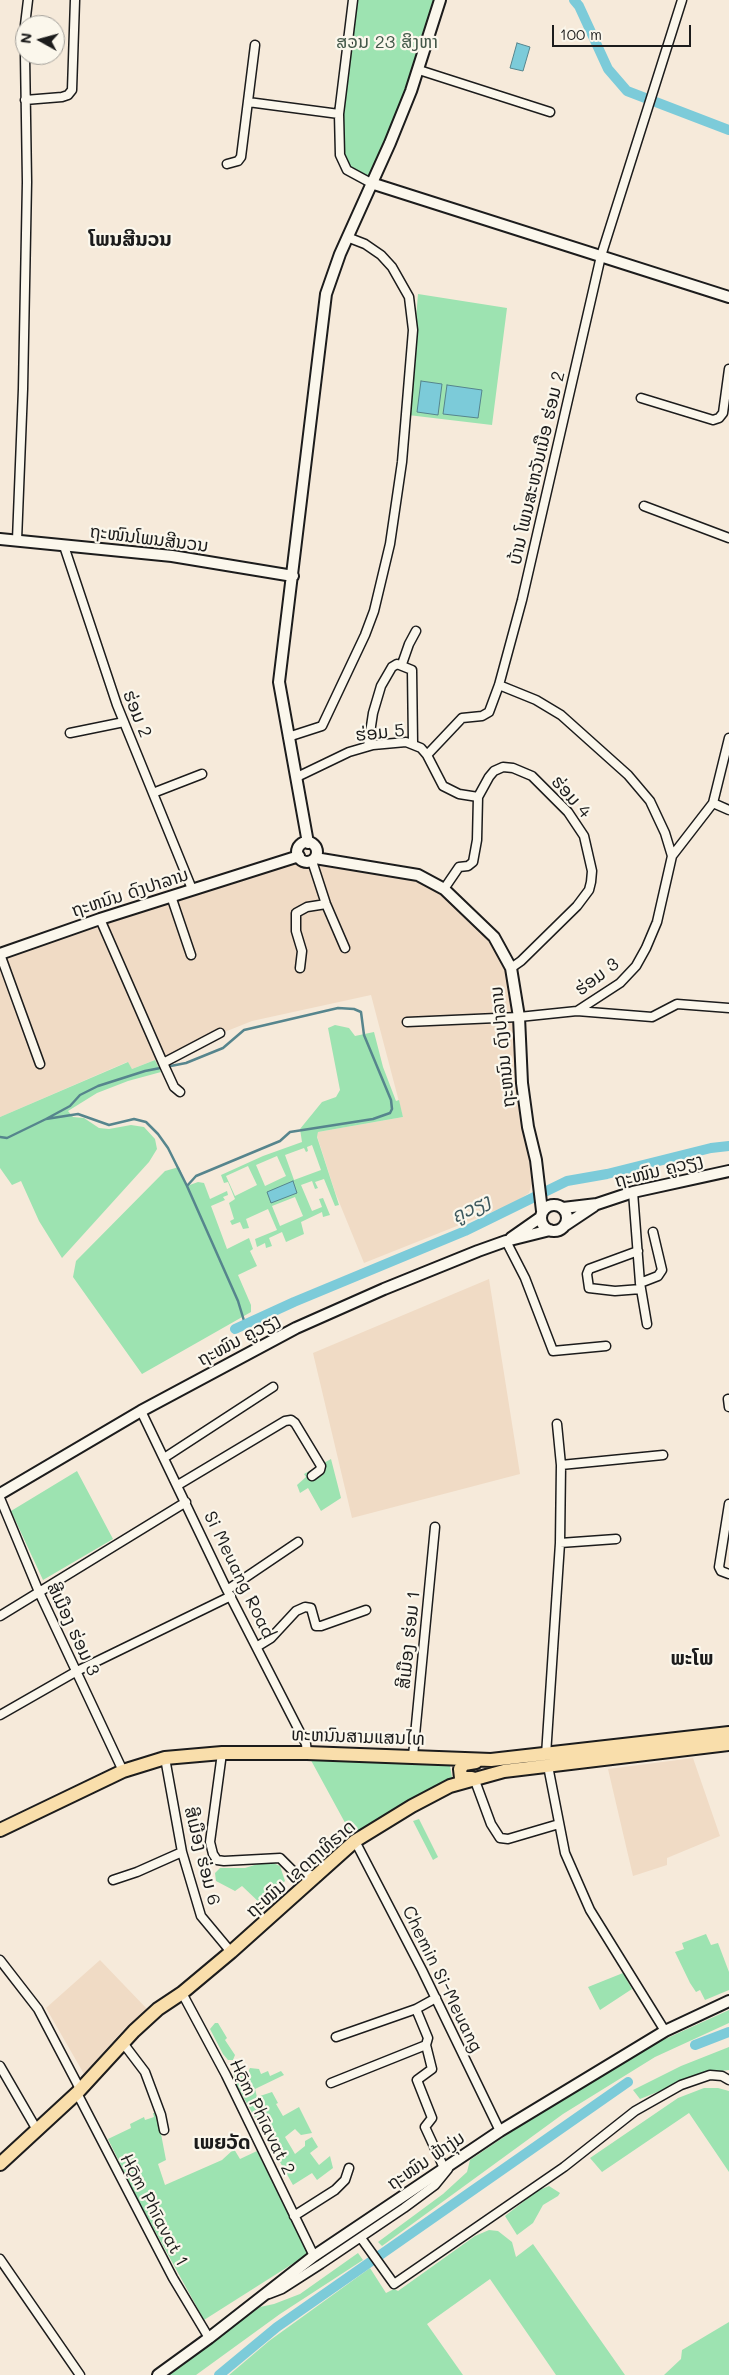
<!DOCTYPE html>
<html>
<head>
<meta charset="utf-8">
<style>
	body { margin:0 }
	#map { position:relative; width:729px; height:2375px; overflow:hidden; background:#f6eada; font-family:Mali,sans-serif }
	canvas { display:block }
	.north { position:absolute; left:15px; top:15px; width:50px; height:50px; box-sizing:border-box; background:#fbf7ec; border:1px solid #a29f99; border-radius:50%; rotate:277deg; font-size:14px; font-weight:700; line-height:20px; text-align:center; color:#1c1c1c }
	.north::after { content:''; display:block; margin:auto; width:18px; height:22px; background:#1c1c1c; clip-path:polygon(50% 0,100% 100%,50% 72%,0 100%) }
	.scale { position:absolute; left:552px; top:25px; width:139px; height:22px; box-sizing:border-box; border:2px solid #1c1c1c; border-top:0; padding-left:6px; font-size:15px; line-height:18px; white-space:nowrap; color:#1c1c1c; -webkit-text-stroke:4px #fbf7ec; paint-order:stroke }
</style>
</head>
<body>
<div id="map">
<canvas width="729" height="2375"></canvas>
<div class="north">N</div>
<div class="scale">100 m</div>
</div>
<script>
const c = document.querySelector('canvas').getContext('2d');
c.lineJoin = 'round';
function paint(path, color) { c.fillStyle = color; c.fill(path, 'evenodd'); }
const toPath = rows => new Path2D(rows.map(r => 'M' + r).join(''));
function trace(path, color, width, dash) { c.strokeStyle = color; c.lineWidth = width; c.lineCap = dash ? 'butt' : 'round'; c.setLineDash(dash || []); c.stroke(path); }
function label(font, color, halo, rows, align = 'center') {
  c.font = font + ' Mali,"Noto Sans Lao",sans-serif'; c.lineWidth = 4.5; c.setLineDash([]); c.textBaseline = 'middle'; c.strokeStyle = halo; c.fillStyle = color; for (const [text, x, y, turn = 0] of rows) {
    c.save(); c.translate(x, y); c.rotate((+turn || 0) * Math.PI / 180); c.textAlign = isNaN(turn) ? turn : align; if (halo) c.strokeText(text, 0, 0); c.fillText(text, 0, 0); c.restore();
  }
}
paint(toPath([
	[311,861,398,871,435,884,494,937,511,968,528,1126,532,1184,529,1193,512,1204,364,1263,335,1192,317,1136,318,1132,403,1117,371,995,252,1021,132,1069,127,1062,0,1117,0,951,250,871],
	[489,1279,520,1474,352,1518,313,1353],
	[693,1758,720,1836,667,1858,667,1865,633,1876,608,1769],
	[100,1960,148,2010,125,2028,84,2074,46,2008]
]), '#f0dbc5');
paint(toPath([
	[353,0,439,0,371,183,346,169,338,150],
	[418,294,507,308,492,425,408,415],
	[335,1025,349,1028,355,1036,374,1032,383,1067,396,1101,399,1100,403,1117,318,1132,317,1137,339,1205,335,1206,324,1179,315,1182,318,1188,315,1189,312,1181,301,1185,312,1211,322,1207,319,1199,323,1198,330,1215,323,1217,322,1212,301,1222,304,1234,286,1242,282,1232,269,1238,272,1246,266,1248,265,1243,257,1247,255,1239,277,1230,268,1209,246,1219,249,1228,243,1229,240,1222,232,1225,230,1221,234,1219,229,1203,235,1199,228,1182,224,1183,221,1175,263,1156,302,1142,300,1129,322,1102,336,1097,340,1090,328,1028],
	[312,1145,321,1170,294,1180,285,1155,304,1148,306,1152,308,1151,307,1147],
	[277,1156,286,1176,265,1186,256,1165],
	[248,1166,257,1185,235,1196,226,1176],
	[295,1197,303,1216,280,1226,272,1206],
	[155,1060,161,1072,128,1081,97,1093,68,1111,73,1117,84,1118,99,1128,109,1129,131,1125,144,1127,155,1139,157,1149,149,1162,62,1258,39,1221,21,1181,12,1185,0,1168,0,1117,128,1062,132,1069],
	[179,1167,187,1186,198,1182,204,1183,210,1199,227,1191,228,1195,223,1197,225,1200,211,1206,227,1249,249,1238,253,1249,250,1251,257,1266,238,1275,251,1305,251,1312,142,1374,73,1277,76,1261,165,1171],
	[331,1459,341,1498,321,1511,308,1488,300,1493,297,1485,306,1477,304,1474],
	[77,1471,113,1539,43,1580,11,1511],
	[307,1753,445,1762,450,1766,452,1777,451,1782,355,1841],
	[419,1819,438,1857,433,1860,413,1821],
	[264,1862,273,1863,280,1866,285,1881,262,1905,242,1886,235,1891,216,1881,215,1873,220,1868,245,1868],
	[706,1934,711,1945,718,1943,729,1972,729,1990,705,2000,700,1990,696,1992,690,1983,675,1952,684,1949,682,1943],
	[623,1973,632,1989,600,2010,588,1987],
	[729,2010,729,2023,655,2057,563,2114,382,2246,378,2242,443,2194,467,2172,470,2160,558,2100,663,2040],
	[215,2023,218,2023,227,2038,225,2040,235,2055,233,2060,228,2060,223,2054,210,2029],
	[729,2047,729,2070,705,2073,640,2099,633,2090,681,2066],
	[237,2068,248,2072,250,2068,259,2069,261,2074,268,2071,270,2076,281,2071,284,2075,255,2089,257,2097,272,2092,278,2103,276,2104,283,2116,299,2107,312,2133,301,2135,295,2129,285,2137,295,2154,305,2146,305,2141,312,2137,318,2147,310,2153,319,2165,330,2156,333,2168,317,2180,312,2173,293,2185,237,2086,233,2072],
	[704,2088,718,2088,729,2091,729,2172,689,2113,602,2172,590,2158,678,2098],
	[153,2113,157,2113,166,2160,158,2164,165,2185,222,2160,234,2149,240,2159,257,2151,308,2254,204,2320,139,2202,108,2139,131,2128,130,2124,144,2117,145,2120,154,2117],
	[549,2186,560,2193,558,2196,543,2205,533,2223,517,2235,505,2216,537,2191],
	[489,2230,498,2231,512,2242,516,2257,533,2244,625,2375,556,2375,490,2279,427,2324,463,2375,229,2375,269,2341,370,2268,386,2293,394,2289,398,2291,475,2236],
	[358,2253,363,2260,280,2314,196,2375,167,2375,260,2307,274,2304,300,2294],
	[729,2322,729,2375,664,2375,681,2359,682,2350]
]), '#9de3b1');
const water = toPath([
	[517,43,530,47,523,71,510,68,517,43],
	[421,381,442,384,438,415,417,412,421,381],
	[447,385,482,390,478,418,443,414,447,385],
	[293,1181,297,1193,271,1203,267,1192,293,1181]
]);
paint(water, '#7ccbd9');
trace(water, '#56858d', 1);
trace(toPath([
	[0,1137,7,1138,46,1119,78,1114,109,1125,134,1119,146,1122,158,1134,168,1148,187,1186,196,1176,280,1141,290,1132,373,1119,390,1113,392,1109,391,1100,364,1035,361,1012,354,1009,338,1008,244,1030,223,1048,186,1063,145,1071,98,1086,80,1095,70,1106,46,1119],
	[187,1186,238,1301,245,1324]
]), '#56858d', 2.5);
trace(toPath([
	[574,0,579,6,608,69,627,91,729,130],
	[235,1329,294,1302,465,1231,567,1181,607,1174,711,1148,729,1146],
	[695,2045,729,2032],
	[219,2375,277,2327,628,2082]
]), '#7ccbd9', 10);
const minor = toPath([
	[353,0,339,114,340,155,347,170,371,183],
	[25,25,28,0],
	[419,70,550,112],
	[25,100,62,97,68,95,72,90,75,0],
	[248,102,339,114],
	[227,164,238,161,241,157,255,45],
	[641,398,713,420,719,418,723,413,729,369],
	[644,506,729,538],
	[17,540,23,389,27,182,25,55],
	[64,546,117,705,192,889],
	[402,664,409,644,416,631],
	[499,685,536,700,561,715,628,775,650,801,665,833,672,856],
	[70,733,124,722],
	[288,737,322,726,365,635,374,611,390,544,402,462,413,330,409,297,392,267,381,255,365,244,347,237],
	[368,746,373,713,381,686,392,667,397,664,412,670,413,743],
	[427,755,462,718,482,716,489,712,499,685,522,600,601,256,682,0],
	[297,777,349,752,373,745,406,742,421,748,427,755,443,786,459,794,478,797,489,777,494,771,503,767,513,768,532,776,568,812,584,836,592,871,591,882,589,890,577,906,521,961,511,968],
	[153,793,202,774],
	[713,803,729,810],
	[312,861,326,904,345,948],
	[444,889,459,867,468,866,473,862,477,840,478,797],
	[171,896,191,955],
	[100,919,163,1063,220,1033],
	[0,954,40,1064],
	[300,968,302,951,296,931,296,913,307,907,326,904],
	[577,1011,652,1017,677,1004,729,1008],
	[407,1022,519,1017,577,1011,620,983,636,966,646,948,657,922,672,856,713,803,729,738],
	[163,1063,174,1087,180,1092],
	[633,1192,640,1283,647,1324],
	[506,1241,525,1278,553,1351,606,1346],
	[638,1251,589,1269,587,1274,589,1288,615,1291,641,1289],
	[640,1283,658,1276,662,1270,653,1232],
	[728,1399,729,1407],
	[141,1411,227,1590,306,1744,307,1753],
	[164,1458,273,1387],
	[561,1465,663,1455],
	[178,1485,285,1421,291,1420,295,1423,321,1466,320,1470,312,1476],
	[0,1498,39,1592,123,1771],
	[729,1504,719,1567,721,1571,729,1574],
	[560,1543,616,1539],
	[227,1590,298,1542],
	[0,1616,186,1502],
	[258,1646,271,1638,296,1611,305,1607,311,1608,316,1626,321,1626,366,1610],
	[0,1715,77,1671,231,1596],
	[222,1753,210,1842,213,1854,217,1860,224,1861,280,1858,295,1873,318,1876],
	[546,1755,560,1543,561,1465,557,1424],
	[413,1756,435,1527],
	[165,1758,182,1852,201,1916,231,1952],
	[548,1766,565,1853,590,1910,665,2031],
	[474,1778,491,1824,500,1838,508,1839,559,1824],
	[355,1841,422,1970,500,2131],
	[113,1880,137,1872,182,1852],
	[0,1960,38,2009,80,2089],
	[182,1993,226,2075,314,2256],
	[336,2037,416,2009,436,1998],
	[123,2043,145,2072,161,2115,164,2130],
	[426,2045,432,2069,417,2080,432,2118,425,2127,444,2168],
	[0,2066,37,2130],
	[331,2083,426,2045,428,2038,416,2009],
	[77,2093,173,2278,209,2338],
	[294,2216,335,2190,345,2180,349,2168],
	[361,2238,394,2284,564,2167,635,2111,681,2085,710,2075,722,2076,729,2080],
	[0,2259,80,2375],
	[269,2294,282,2289,321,2264,404,2208,435,2185,448,2169]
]);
const tertiary = toPath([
	[371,183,729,297],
	[0,539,172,556,293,576],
	'297 852a10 10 0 1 1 20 0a10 10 0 1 1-20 0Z',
	[308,843,279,682,326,294,340,254,390,143,411,91,440,0],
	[315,858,418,875,444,889,494,937,511,968,519,1017,522,1083,528,1127,536,1160,542,1211],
	[0,954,100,919,299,856],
	'541 1218a13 13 0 1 1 26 0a13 13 0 1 1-26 0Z',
	[563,1208,597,1204,633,1192,729,1171],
	[564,1226,594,1206],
	[511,1238,541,1217],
	[0,1494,141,1411,296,1328,384,1289,478,1251,506,1241,550,1230],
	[158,2375,209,2338,314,2256,500,2131,665,2031,729,2001]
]);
const primary = toPath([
	[472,1778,461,1778,460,1769,464,1764,476,1762],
	[0,1830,123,1771,165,1758,222,1753,307,1753,491,1760,729,1733],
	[0,2164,77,2093,134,2031,158,2009,182,1993,231,1952,355,1841,412,1806,450,1786,504,1771,729,1744]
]);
trace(minor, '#1c1c1c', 11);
trace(tertiary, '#1c1c1c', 14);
trace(primary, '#1c1c1c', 16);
trace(minor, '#fbf7ec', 8);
trace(tertiary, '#fbf7ec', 10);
trace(primary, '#f9deab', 12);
label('18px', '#435849', '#fbf7ec', [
	["ສວນ 23 ສິງຫາ",387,42]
]);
label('18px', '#1c1c1c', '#fbf7ec', [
	["ບ້ານ ໂພນສະຫວັນເນືອ ຮ່ອມ 2",537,468,-77],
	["ຖະໜົນໂພນສີນວນ",149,539,7],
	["ຮ່ອມ 2",137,714,68],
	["ຮ່ອມ 5",380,733,-6],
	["ຮ່ອມ 4",571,797,49],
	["ຖະຫນົນ ດົງປາລານ",130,893,-18],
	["ຮ່ອມ 3",597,977,-37],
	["ຖະຫນົນ ດົງປາລານ",503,1047,-96],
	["ຖະໜົນ ຄູວຽງ",659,1171,-14],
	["ຖະໜົນ ຄູວຽງ",239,1340,-28],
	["Si Meuang Road",239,1575,64],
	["ສີເມືອງ ຮ່ອມ 3",73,1629,65],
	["ສີເມືອງ ຮ່ອມ 1",409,1640,-84],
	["ທະຫນົນສາມແສນໄທ",358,1737,2],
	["ສີເມືອງ ຮ່ອມ 6",202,1856,76],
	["ຖະໜົນ ເຊດຖາທິຣາດ",301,1869,-41],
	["Chemin Si-Meuang",442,1979,64],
	["Hǭm Phīavat 2",262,2117,64],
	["ຖະໝົນ ຟ້າງຸ່ມ",426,2161,-34],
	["Hǭm Phīavat 1",154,2210,62]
]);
label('italic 19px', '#3e595e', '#fbf7ec', [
	["ຄູວຽງ",471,1209,-26]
]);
label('bold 20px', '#1c1c1c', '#fbf7ec', [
	["ໂພນສີນວນ",130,240],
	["ພະໂພ",692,1659],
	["ເພຍວັດ",222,2143]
]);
</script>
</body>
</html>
